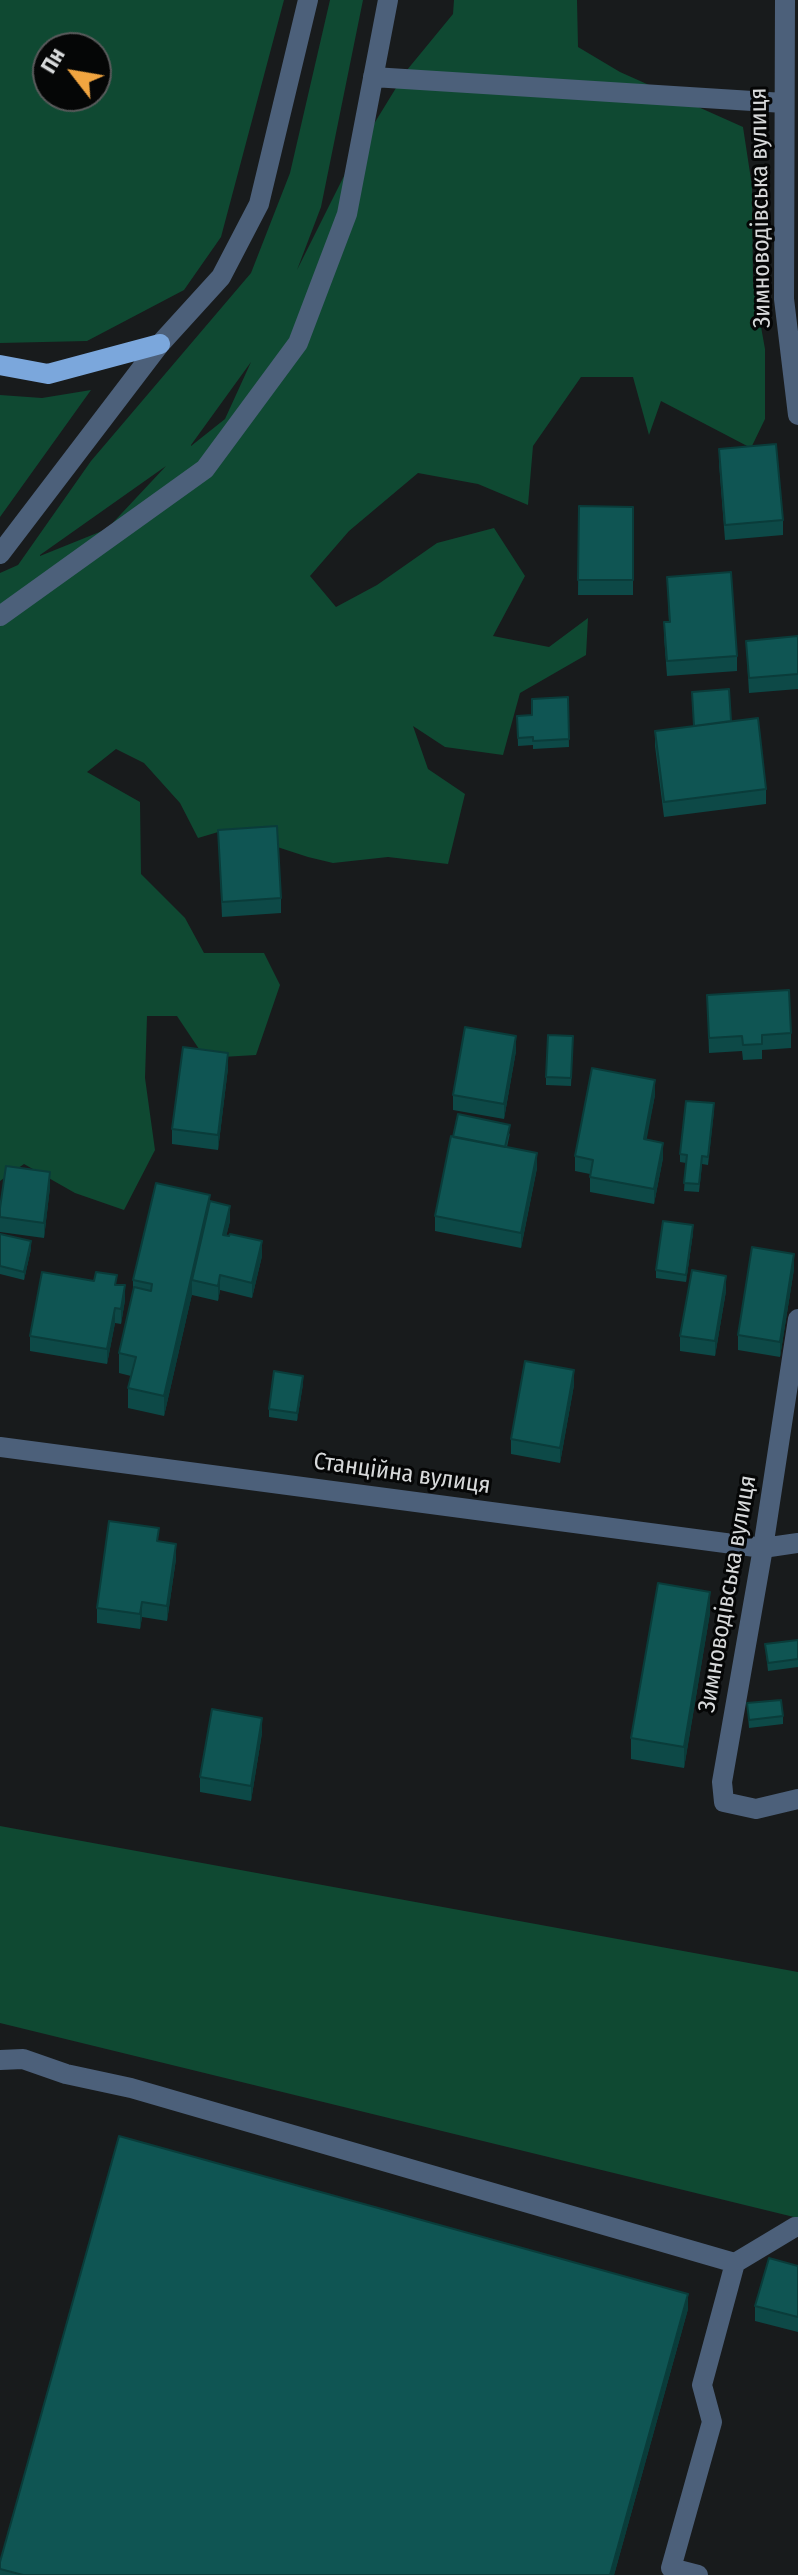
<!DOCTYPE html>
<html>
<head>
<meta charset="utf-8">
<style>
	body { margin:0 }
	#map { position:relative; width:798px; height:2575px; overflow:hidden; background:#181b1c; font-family:"Fira Sans Condensed",sans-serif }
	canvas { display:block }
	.north { position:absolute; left:32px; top:32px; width:80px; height:80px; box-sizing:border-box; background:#050606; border:2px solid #595a5b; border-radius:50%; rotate:301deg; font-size:22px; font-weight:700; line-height:32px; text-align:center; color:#d7d9da }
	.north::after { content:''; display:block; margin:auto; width:28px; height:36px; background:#f1a540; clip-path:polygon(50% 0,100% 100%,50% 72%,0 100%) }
</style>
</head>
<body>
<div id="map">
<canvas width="798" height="2575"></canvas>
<div class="north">Пн</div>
</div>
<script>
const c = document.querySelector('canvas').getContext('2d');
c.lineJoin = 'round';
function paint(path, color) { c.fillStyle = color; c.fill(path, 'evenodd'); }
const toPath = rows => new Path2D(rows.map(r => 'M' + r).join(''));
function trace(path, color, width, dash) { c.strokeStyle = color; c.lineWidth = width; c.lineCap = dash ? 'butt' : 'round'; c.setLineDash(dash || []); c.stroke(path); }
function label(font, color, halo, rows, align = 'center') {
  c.font = font + ' "Fira Sans Condensed",sans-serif'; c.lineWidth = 6; c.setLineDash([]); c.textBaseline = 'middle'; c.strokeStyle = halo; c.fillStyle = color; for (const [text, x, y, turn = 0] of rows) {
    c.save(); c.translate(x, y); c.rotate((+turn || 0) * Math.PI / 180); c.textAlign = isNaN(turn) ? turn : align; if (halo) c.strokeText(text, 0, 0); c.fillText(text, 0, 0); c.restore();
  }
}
paint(toPath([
	[0,0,284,0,221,237,184,290,87,341,0,343],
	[48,48,96,48,96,96,48,96],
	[330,0,363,0,321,207,297,270,353,158,407,70,453,14,454,0,577,0,578,47,620,72,743,127,752,186,753,282,765,349,765,419,751,448,661,401,649,435,633,377,581,377,533,446,528,505,478,484,418,473,349,531,310,576,336,607,377,585,437,543,494,528,525,576,493,636,549,647,588,618,586,655,520,693,503,755,445,747,413,726,428,769,465,794,448,864,388,857,333,863,308,857,225,830,198,838,180,803,144,763,116,749,87,772,140,802,141,874,185,918,204,953,264,953,280,985,256,1055,205,1058,177,1016,147,1016,145,1078,155,1150,124,1210,75,1193,24,1164,0,1181,0,573,18,565,91,461,251,273,290,173],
	[251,362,225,419,191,446,191,445],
	[166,466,107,529,40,556,40,555],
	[91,390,0,517,0,395,42,398],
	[0,1826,798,1972,798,2218,0,2023]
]), '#0f4932');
trace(toPath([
	[785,0,784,299,798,415],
	[373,77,784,103],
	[0,554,160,344,221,277,259,204,308,0],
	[0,616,205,469,298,343,347,214,388,0],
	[798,1319,763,1548,722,1782,724,1802,756,1809,798,1799],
	[0,1447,763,1548,798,1543],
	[0,2060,23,2059,66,2074,131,2088,735,2263],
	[698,2575,671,2568,712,2422,702,2385,735,2263,795,2227,798,2227]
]), '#4c607a', 20);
trace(toPath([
	[0,365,48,374,160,344]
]), '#7ba7dc', 20);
paint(toPath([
	[719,449,783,520,783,535,725,540,719,464],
	[579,506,633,507,633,595,578,595],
	[667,577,737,656,737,671,667,676,664,637,664,622,669,622],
	[798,636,798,689,749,693,746,641],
	[692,692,731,721,766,789,766,804,664,817,655,746,655,731,694,726],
	[568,697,569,747,533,749,533,745,518,746,517,716,532,715],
	[218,830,281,898,281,913,222,917],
	[707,995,791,1033,791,1048,762,1050,762,1059,743,1060,742,1051,709,1053],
	[573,1044,571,1086,546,1085,546,1077],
	[516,1051,504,1119,453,1110,453,1095],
	[228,1068,218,1150,172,1144,172,1129],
	[655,1095,646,1139,663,1158,654,1204,590,1192,590,1174,575,1171,575,1156],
	[714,1111,708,1165,702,1164,699,1192,684,1191,686,1163,680,1162,680,1154],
	[510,1133,507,1147,537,1168,521,1248,435,1231,435,1216],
	[50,1187,44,1238,0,1232,0,1208],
	[210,1201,230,1221,226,1236,262,1256,252,1298,220,1290,218,1301,192,1295,192,1294,164,1416,128,1408,128,1388,131,1376,119,1373,119,1353,133,1291,133,1280],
	[693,1233,686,1282,656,1278,656,1270],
	[0,1234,31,1249,24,1280,0,1274],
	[794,1269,780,1357,738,1350,738,1335],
	[117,1285,125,1300,121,1324,115,1323,107,1364,30,1351,30,1336],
	[726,1291,715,1356,680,1351,680,1336],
	[303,1384,297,1421,269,1417,269,1409],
	[574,1385,560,1463,511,1454,511,1439],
	[159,1542,176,1559,167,1621,142,1617,140,1629,97,1623,97,1608],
	[710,1613,684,1768,631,1759,631,1738],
	[798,1640,798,1667,768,1671,765,1644],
	[747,1703,783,1716,783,1724,749,1728],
	[262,1733,251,1801,200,1792,200,1777],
	[798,2266,798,2332,755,2321,755,2306],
	[688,2309,614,2575,0,2575,0,2562]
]), '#0d4947');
paint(toPath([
	[516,1036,516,1051,504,1119,504,1104],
	[228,1053,228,1068,218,1150,218,1135],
	[655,1080,655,1095,644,1154,644,1139],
	[663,1143,663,1158,654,1204,654,1189],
	[537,1153,537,1168,521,1248,521,1233],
	[50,1172,50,1187,44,1238,44,1223],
	[210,1195,210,1216,192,1280,192,1294,164,1416,164,1396],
	[230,1206,230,1221,223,1250,223,1235],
	[693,1225,693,1233,686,1282,686,1275],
	[31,1241,31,1249,24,1280,24,1272],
	[262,1241,262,1256,252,1298,252,1283],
	[794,1254,794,1269,780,1357,780,1342],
	[220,1275,220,1290,218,1301,218,1286],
	[726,1276,726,1291,715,1356,715,1341],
	[125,1285,125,1300,121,1324,121,1309],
	[115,1308,115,1323,107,1364,107,1349],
	[574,1370,574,1385,560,1463,560,1448],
	[303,1376,303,1384,297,1421,297,1413],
	[176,1544,176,1559,167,1621,167,1606],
	[710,1592,710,1613,684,1768,684,1747],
	[142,1602,142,1617,140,1629,140,1614],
	[262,1718,262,1733,251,1801,251,1786],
	[688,2294,688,2309,614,2575,610,2575]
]), '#0a3c3a');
const building = toPath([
	[776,444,783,520,725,525,719,449,776,444],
	[579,506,633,507,633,580,578,580,579,506],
	[731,572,737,656,667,661,664,622,670,622,667,577,731,572],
	[798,636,798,674,749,678,746,641,798,636],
	[729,689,731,721,694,726,692,692,729,689],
	[568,697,569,739,533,741,533,737,518,738,517,716,532,715,532,699,568,697],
	[758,718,766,789,664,802,655,731,758,718],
	[277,826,281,898,222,902,218,830,277,826],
	[789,990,791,1033,762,1035,762,1044,743,1045,742,1036,709,1038,707,995,789,990],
	[465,1027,516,1036,504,1104,453,1095,465,1027],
	[548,1035,573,1036,571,1078,546,1077,548,1035],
	[183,1047,228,1053,218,1135,172,1129,183,1047],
	[592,1068,655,1080,644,1139,663,1143,654,1189,590,1177,593,1160,575,1156,592,1068],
	[686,1101,714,1103,708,1157,702,1156,699,1184,684,1183,687,1155,680,1154,686,1101],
	[458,1114,510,1125,505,1147,453,1137,458,1114],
	[451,1136,537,1153,521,1233,435,1216,451,1136],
	[6,1166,50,1172,44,1223,0,1217,0,1208,6,1166],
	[156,1183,210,1195,164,1396,128,1388,136,1357,119,1353,134,1287,151,1291,152,1284,133,1280,156,1183],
	[210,1201,230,1206,223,1235,229,1236,230,1234,262,1241,252,1283,220,1275,218,1286,192,1280,210,1201],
	[663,1221,693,1225,686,1275,656,1270,663,1221],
	[0,1234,31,1241,24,1272,0,1266,0,1234],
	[752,1247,794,1254,780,1342,738,1335,752,1247],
	[692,1270,726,1276,715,1341,680,1336,692,1270],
	[42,1272,94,1281,96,1272,117,1275,115,1285,125,1285,121,1309,115,1308,107,1349,30,1336,42,1272],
	[525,1361,574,1370,560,1448,511,1439,525,1361],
	[274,1371,303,1376,297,1413,269,1409,274,1371],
	[109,1521,159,1528,157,1541,176,1544,167,1606,142,1602,140,1614,97,1608,109,1521],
	[658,1583,710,1592,684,1747,631,1738,658,1583],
	[798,1640,798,1659,768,1663,765,1644,798,1640],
	[781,1700,783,1716,749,1720,747,1703,781,1700],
	[212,1709,262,1718,251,1786,200,1777,212,1709],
	[119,2136,688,2294,610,2575,23,2575,0,2569,0,2562,119,2136],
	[769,2258,798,2266,798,2317,755,2306,769,2258]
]);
paint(building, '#0f5553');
trace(building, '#0a3c3a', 2);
label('24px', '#d7d9da', '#050606', [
	["Зимноводівська вулиця",761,208,-91],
	["Станційна вулиця",402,1474,8],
	["Зимноводівська вулиця",728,1594,-80]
]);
</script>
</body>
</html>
